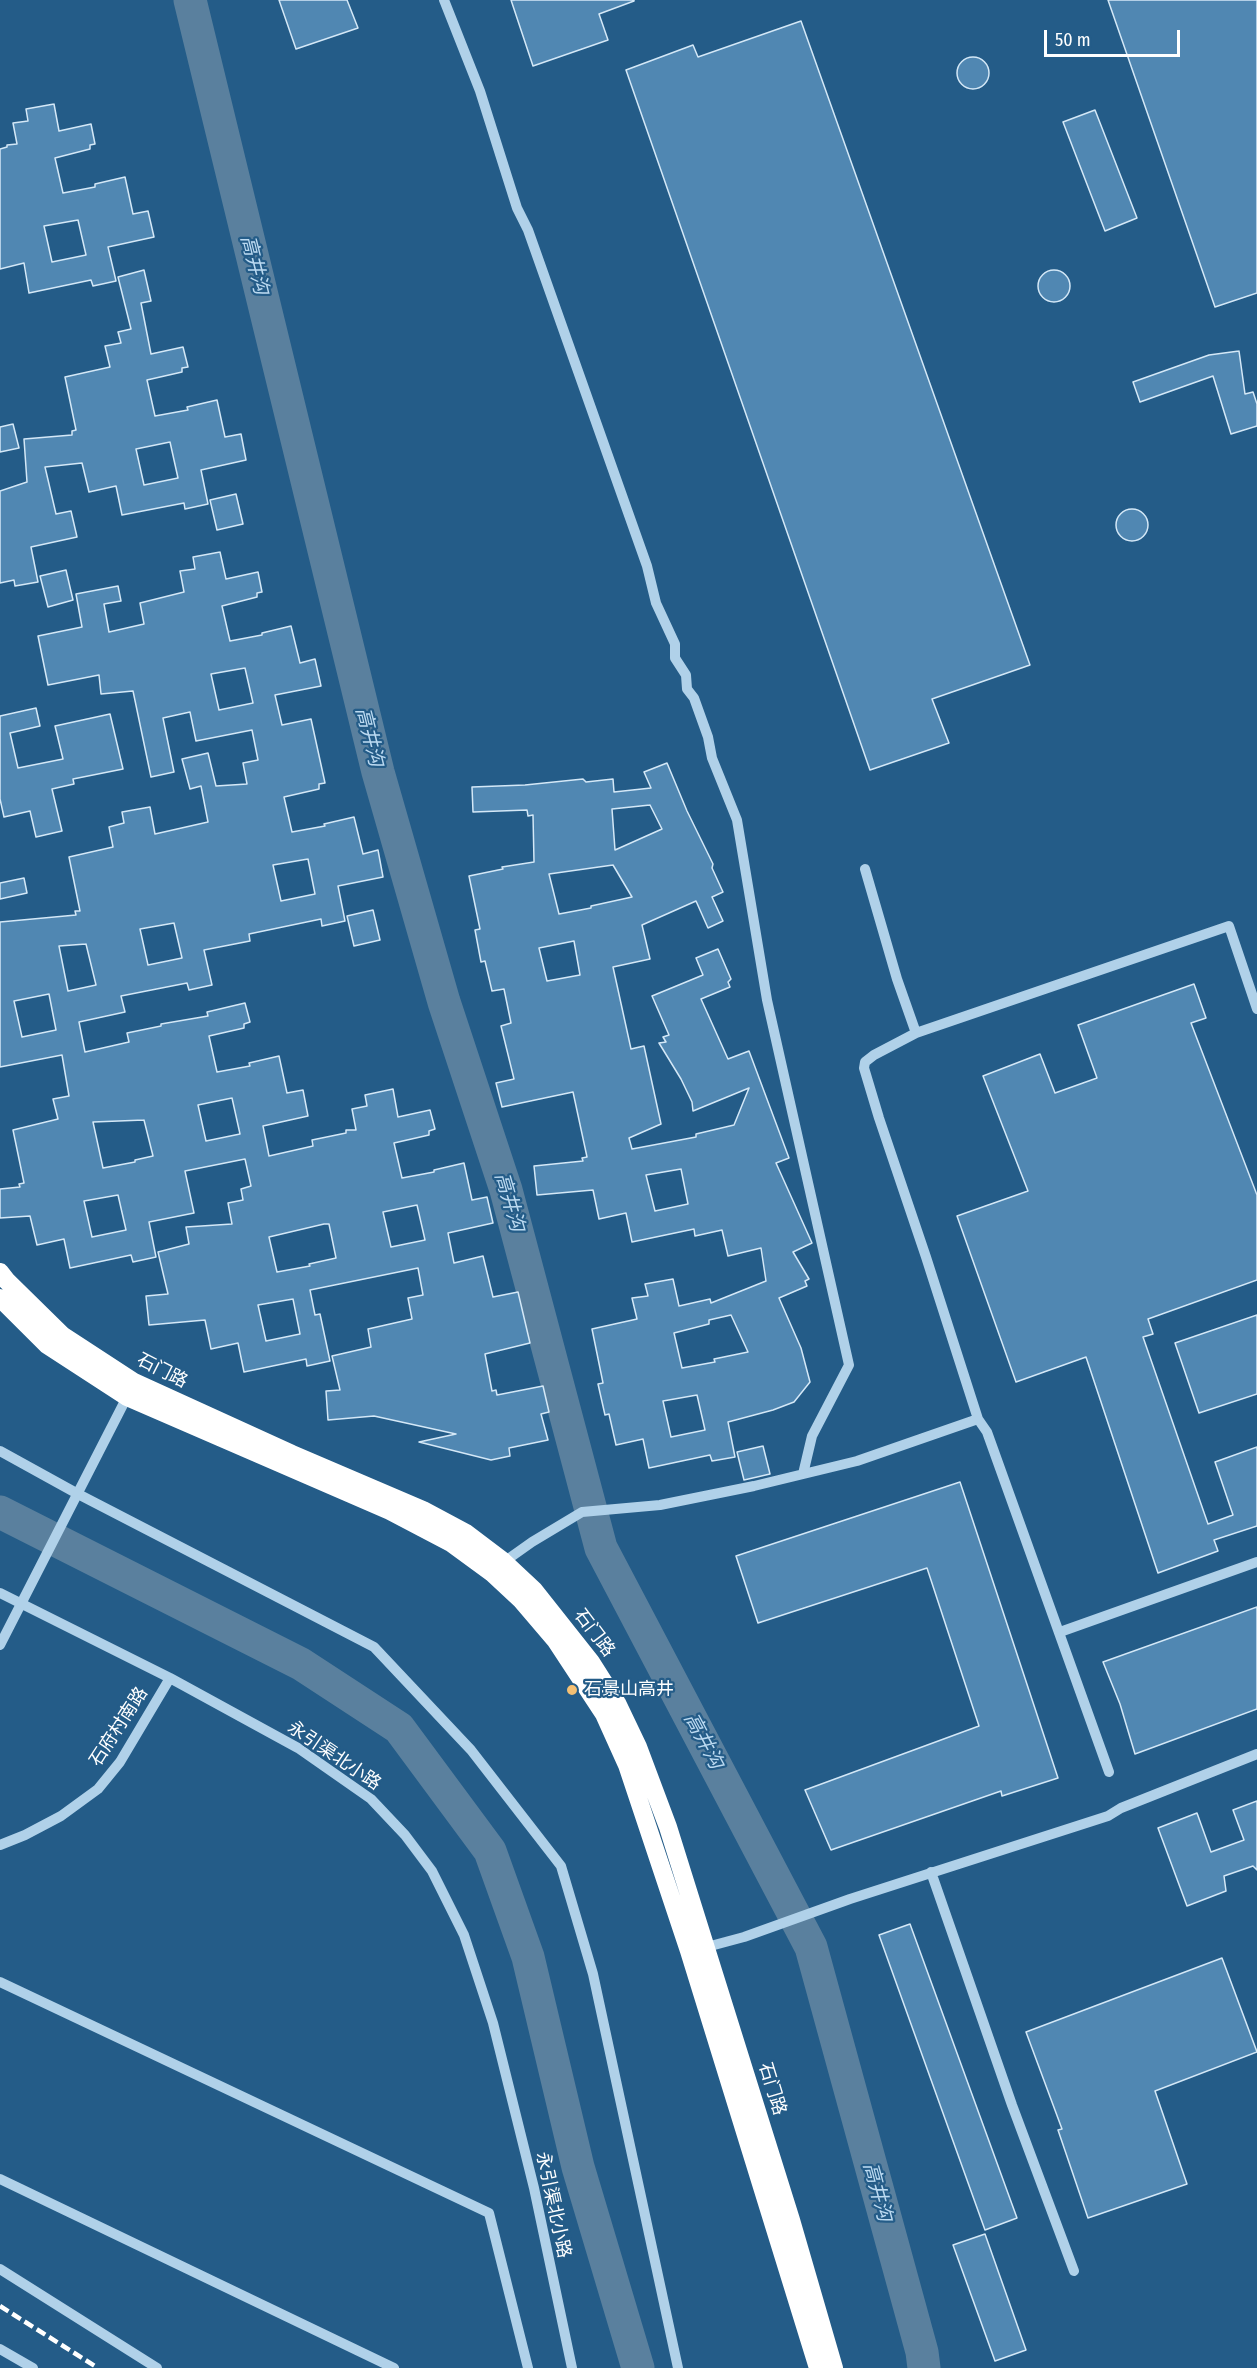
<!DOCTYPE html>
<html>
<head>
<meta charset="utf-8">
<style>
	body { margin:0 }
	#map { position:relative; width:1257px; height:2368px; overflow:hidden; background:#245c88; font-family:"Fira Sans Condensed",sans-serif }
	canvas { display:block }
	.scale { position:absolute; left:1044px; top:30px; width:136px; height:27px; box-sizing:border-box; border:3px solid #fff; border-top:0; padding-left:8px; font-size:18px; line-height:21px; white-space:nowrap; color:#fff; -webkit-text-stroke:4px #245c88; paint-order:stroke }
</style>
</head>
<body>
<div id="map">
<canvas width="1257" height="2368"></canvas>
<div class="scale">50 m</div>
</div>
<script>
const c = document.querySelector('canvas').getContext('2d');
c.lineJoin = 'round';
const toPath = rows => new Path2D(rows.map(r => 'M' + r).join(''));
function trace(path, color, width, dash) { c.strokeStyle = color; c.lineWidth = width; c.lineCap = dash ? 'butt' : 'round'; c.setLineDash(dash || []); c.stroke(path); }
function paint(path, color) { c.fillStyle = color; c.fill(path, 'evenodd'); }
function label(font, color, halo, rows, align = 'center') {
  c.font = font + ' "Fira Sans Condensed","Noto Sans SC",sans-serif'; c.lineWidth = 4.5; c.setLineDash([]); c.textBaseline = 'middle'; c.strokeStyle = halo; c.fillStyle = color; for (const [text, x, y, turn = 0] of rows) {
    c.save(); c.translate(x, y); c.rotate((+turn || 0) * Math.PI / 180); c.textAlign = isNaN(turn) ? turn : align; if (halo) c.strokeText(text, 0, 0); c.fillText(text, 0, 0); c.restore();
  }
}
trace(toPath([
	[190,0,378,772,444,1002,506,1190,601,1548,811,1947,922,2352,924,2368],
	[0,1512,301,1664,399,1728,490,1851,528,1957,578,2167,638,2368]
]), '#5a809e', 33);
const building = toPath([
	[279,0,347,0,358,28,296,49,279,0],
	[511,0,634,0,634,1,599,14,608,40,533,66,511,0],
	[1108,0,1257,0,1257,293,1215,307,1108,0],
	[801,21,1030,665,932,699,949,743,870,770,626,70,693,45,698,57,801,21],
	'957 73a16 16 0 1 1 32 0a16 16 0 1 1-32 0Z',
	[54,104,59,131,91,124,95,144,90,145,90,149,55,158,63,193,95,187,95,184,125,177,133,214,148,211,154,237,108,247,116,281,93,286,91,280,29,293,24,263,0,269,0,149,7,147,7,145,17,144,13,123,28,121,26,109,54,104],
	[78,220,86,255,52,262,44,226,78,220],
	[1095,110,1137,218,1105,231,1063,122,1095,110],
	[144,270,151,301,141,303,151,354,183,347,188,367,182,368,182,372,147,380,155,416,188,410,187,407,217,400,225,437,241,434,246,460,201,470,208,504,185,509,184,503,122,515,116,486,89,492,82,463,45,467,56,514,71,511,77,537,31,547,38,582,15,586,14,580,0,583,0,491,27,482,24,439,72,435,72,431,76,430,65,377,110,367,105,346,121,343,118,332,131,329,118,277,144,270],
	[170,442,178,478,144,485,136,449,170,442],
	'1038 286a16 16 0 1 1 32 0a16 16 0 1 1-32 0Z',
	[1239,351,1245,394,1253,392,1257,404,1257,426,1231,434,1213,376,1140,402,1133,382,1209,355,1239,351],
	[13,424,19,448,0,452,0,427,13,424],
	[236,494,243,524,217,530,210,500,236,494],
	'1116 525a16 16 0 1 1 32 0a16 16 0 1 1-32 0Z',
	[220,552,226,579,258,572,262,592,257,593,257,597,222,606,230,641,262,635,262,633,291,626,300,663,315,659,321,686,275,695,282,725,311,719,325,783,319,784,319,789,284,797,292,832,325,826,324,824,354,817,363,854,378,850,383,877,338,886,345,921,322,926,321,919,249,934,250,941,204,950,212,985,189,990,187,983,121,996,125,1012,79,1022,85,1052,129,1042,127,1033,161,1026,161,1024,208,1016,207,1012,245,1003,250,1022,244,1024,244,1028,209,1036,217,1072,250,1066,249,1063,279,1056,287,1093,303,1090,308,1116,263,1126,269,1156,313,1146,312,1140,346,1133,346,1130,356,1130,352,1109,367,1106,365,1095,393,1089,398,1117,430,1110,435,1129,429,1131,429,1135,394,1143,402,1178,434,1172,434,1170,464,1163,472,1200,487,1197,493,1223,448,1233,454,1263,483,1256,493,1297,518,1292,530,1343,485,1354,492,1391,496,1390,497,1395,543,1386,549,1412,541,1414,548,1440,509,1448,510,1456,491,1460,419,1442,456,1434,374,1416,328,1420,326,1391,340,1390,332,1356,371,1347,368,1329,412,1319,408,1298,423,1295,418,1268,310,1290,315,1315,320,1314,330,1361,307,1366,306,1359,244,1372,238,1343,211,1349,205,1320,149,1325,146,1296,168,1294,158,1252,189,1244,186,1227,232,1224,228,1203,243,1200,241,1189,251,1186,245,1159,185,1171,194,1213,149,1222,156,1257,133,1262,131,1255,70,1268,64,1239,37,1245,30,1216,0,1218,0,1189,20,1187,19,1184,24,1183,13,1130,58,1119,53,1099,69,1096,62,1055,0,1067,0,922,76,915,75,911,80,911,69,857,113,847,109,827,124,823,122,812,150,807,155,834,208,822,201,786,190,789,182,759,208,753,216,786,247,784,243,763,258,760,252,730,196,741,190,712,163,718,174,772,151,777,133,691,101,694,99,675,48,685,38,636,82,627,76,594,118,586,121,601,104,604,109,632,144,624,140,603,184,592,180,571,195,569,193,557,220,552],
	[245,668,253,703,219,710,211,674,245,668],
	[308,859,315,894,281,901,273,865,308,859],
	[174,923,182,958,148,965,140,929,174,923],
	[86,944,96,985,68,991,59,946,86,944],
	[49,994,56,1030,22,1037,14,1001,49,994],
	[232,1098,240,1134,206,1141,198,1105,232,1098],
	[144,1120,153,1156,135,1160,135,1162,103,1168,93,1122,144,1120],
	[118,1195,126,1230,92,1237,84,1201,118,1195],
	[417,1205,425,1240,391,1247,383,1212,417,1205],
	[324,1224,329,1224,336,1258,309,1264,310,1266,277,1272,269,1237,324,1224],
	[293,1299,300,1334,266,1341,258,1305,293,1299],
	[66,570,73,600,48,607,40,576,66,570],
	[36,708,40,726,10,733,18,768,63,759,55,726,110,714,123,769,73,779,74,784,52,789,62,831,36,837,30,811,4,817,0,799,0,716,36,708],
	[667,763,687,811,713,864,712,868,723,892,712,897,723,921,708,928,696,901,642,925,650,959,613,967,631,1049,644,1046,661,1124,629,1138,632,1149,696,1137,696,1134,734,1125,749,1088,693,1111,692,1102,681,1079,659,1043,666,1042,663,1037,669,1035,652,996,703,975,696,958,718,949,731,979,728,982,730,987,701,999,728,1059,749,1051,789,1158,776,1163,812,1243,793,1252,809,1279,805,1281,807,1286,779,1298,801,1348,810,1382,794,1402,773,1410,728,1422,735,1457,712,1461,710,1455,649,1468,643,1439,616,1445,609,1414,605,1415,598,1384,603,1383,592,1329,637,1319,632,1298,648,1296,645,1284,673,1279,679,1306,710,1299,711,1303,766,1281,761,1248,728,1256,722,1230,695,1236,694,1229,632,1242,626,1213,599,1219,593,1190,537,1195,534,1166,583,1161,582,1158,587,1157,573,1092,502,1107,496,1083,514,1079,501,1026,511,1023,504,989,492,991,485,961,481,962,475,930,480,929,469,876,503,869,502,867,534,862,533,815,528,816,527,810,473,812,472,787,525,785,583,779,586,782,613,779,614,792,651,788,644,772,667,763],
	[650,805,662,829,615,850,612,809,650,805],
	[613,865,632,897,591,906,591,908,559,914,549,874,613,865],
	[574,941,580,975,547,981,539,948,574,941],
	[681,1169,688,1204,655,1211,646,1175,681,1169],
	[731,1315,748,1352,714,1359,715,1362,682,1368,674,1333,709,1324,709,1320,731,1315],
	[697,1395,705,1430,671,1437,663,1401,697,1395],
	[24,878,27,893,0,899,0,883,24,878],
	[373,910,380,940,354,946,347,916,373,910],
	[1194,984,1206,1018,1191,1023,1257,1195,1257,1280,1148,1319,1153,1334,1143,1337,1208,1524,1233,1515,1215,1462,1257,1447,1257,1526,1214,1540,1218,1551,1158,1573,1086,1357,1016,1382,957,1216,1028,1191,983,1076,1040,1054,1055,1093,1097,1078,1078,1025,1194,984],
	[1257,1315,1257,1394,1199,1413,1175,1343,1257,1315],
	[763,1446,770,1474,744,1480,737,1452,763,1446],
	[960,1482,1058,1778,1002,1796,1001,1791,831,1850,805,1790,979,1726,927,1568,758,1623,736,1556,960,1482],
	[1257,1607,1257,1709,1135,1754,1120,1704,1103,1662,1257,1607],
	[1257,1801,1257,1870,1253,1866,1224,1876,1226,1891,1187,1906,1158,1828,1197,1813,1211,1852,1244,1840,1233,1810,1257,1801],
	[910,1924,1017,2218,985,2230,879,1935,910,1924],
	[1222,1958,1257,2052,1155,2091,1187,2184,1088,2218,1058,2130,1062,2129,1026,2032,1222,1958],
	[985,2234,1026,2350,995,2361,953,2245,985,2234]
]);
paint(building, '#5087b2');
trace(building, '#d4e8f7', 1.5);
trace(toPath([
	[444,0,480,91,517,208,528,230,647,566,656,603,675,644,675,658,686,675,687,689,694,698,708,737,712,758,737,820,767,1000,849,1365,812,1436,803,1474],
	[865,869,897,979,916,1033],
	[978,1419,926,1257,879,1118,864,1068,865,1062,874,1055,916,1033,1229,926,1257,1009],
	[0,1451,78,1494,374,1647,471,1750,561,1866,593,1974,678,2368],
	[501,1564,532,1542,582,1512,660,1505,754,1486,857,1461,978,1419,987,1432,1109,1772],
	[0,1593,170,1678,298,1748,371,1799,405,1835,432,1871,464,1935,493,2023,534,2188,572,2368],
	[1060,1632,1257,1562],
	[0,1645,129,1393],
	[0,1845,25,1835,61,1816,98,1789,120,1762,170,1678],
	[931,1872,1012,2105,1074,2271],
	[703,1948,744,1937,850,1899,1108,1816,1121,1808,1257,1754],
	[0,1982,489,2213,528,2368],
	[0,2179,394,2368],
	[0,2269,157,2368],
	[0,2349,33,2368]
]), '#b0d1e9', 10);
trace(toPath([
	[0,1272,7,1281,62,1335,134,1382,292,1454,423,1510,466,1533,503,1561,534,1590,591,1662,617,1703,638,1747,668,1827,791,2220,834,2368],
	[0,1298,47,1345,127,1397,390,1511,451,1543,492,1573,521,1600,556,1641,604,1714,627,1765,689,1951,818,2368]
]), '#fff', 18);
trace(toPath([
	[0,2306,98,2368]
]), '#fff', 4.5, [10, 4.5]);
for (const [x, y, r, color] of [
	[572,1690,6,"#f4c074"]
]) { const dot = new Path2D(); dot.arc(x, y, r, 0, 2 * Math.PI); c.fillStyle = color; c.fill(dot); trace(dot, '#245c88', 2); }
label('18px', '#fff', '#245c88', [
	["石门路",162,1371,27],
	["石门路",594,1633,53],
	["石府村南路",119,1727,-57],
	["永引渠北小路",334,1756,34],
	["石门路",772,2089,73],
	["永引渠北小路",553,2205,78]
]);
label('18px', '#fff', '#245c88', [
	["石景山高井",584,1690]
], 'left');
label('italic 20px', '#bcdaf1', '#245c88', [
	["高井沟",254,265,76],
	["高井沟",369,737,76],
	["高井沟",509,1202,74],
	["高井沟",703,1741,62],
	["高井沟",877,2192,75]
]);
</script>
</body>
</html>
